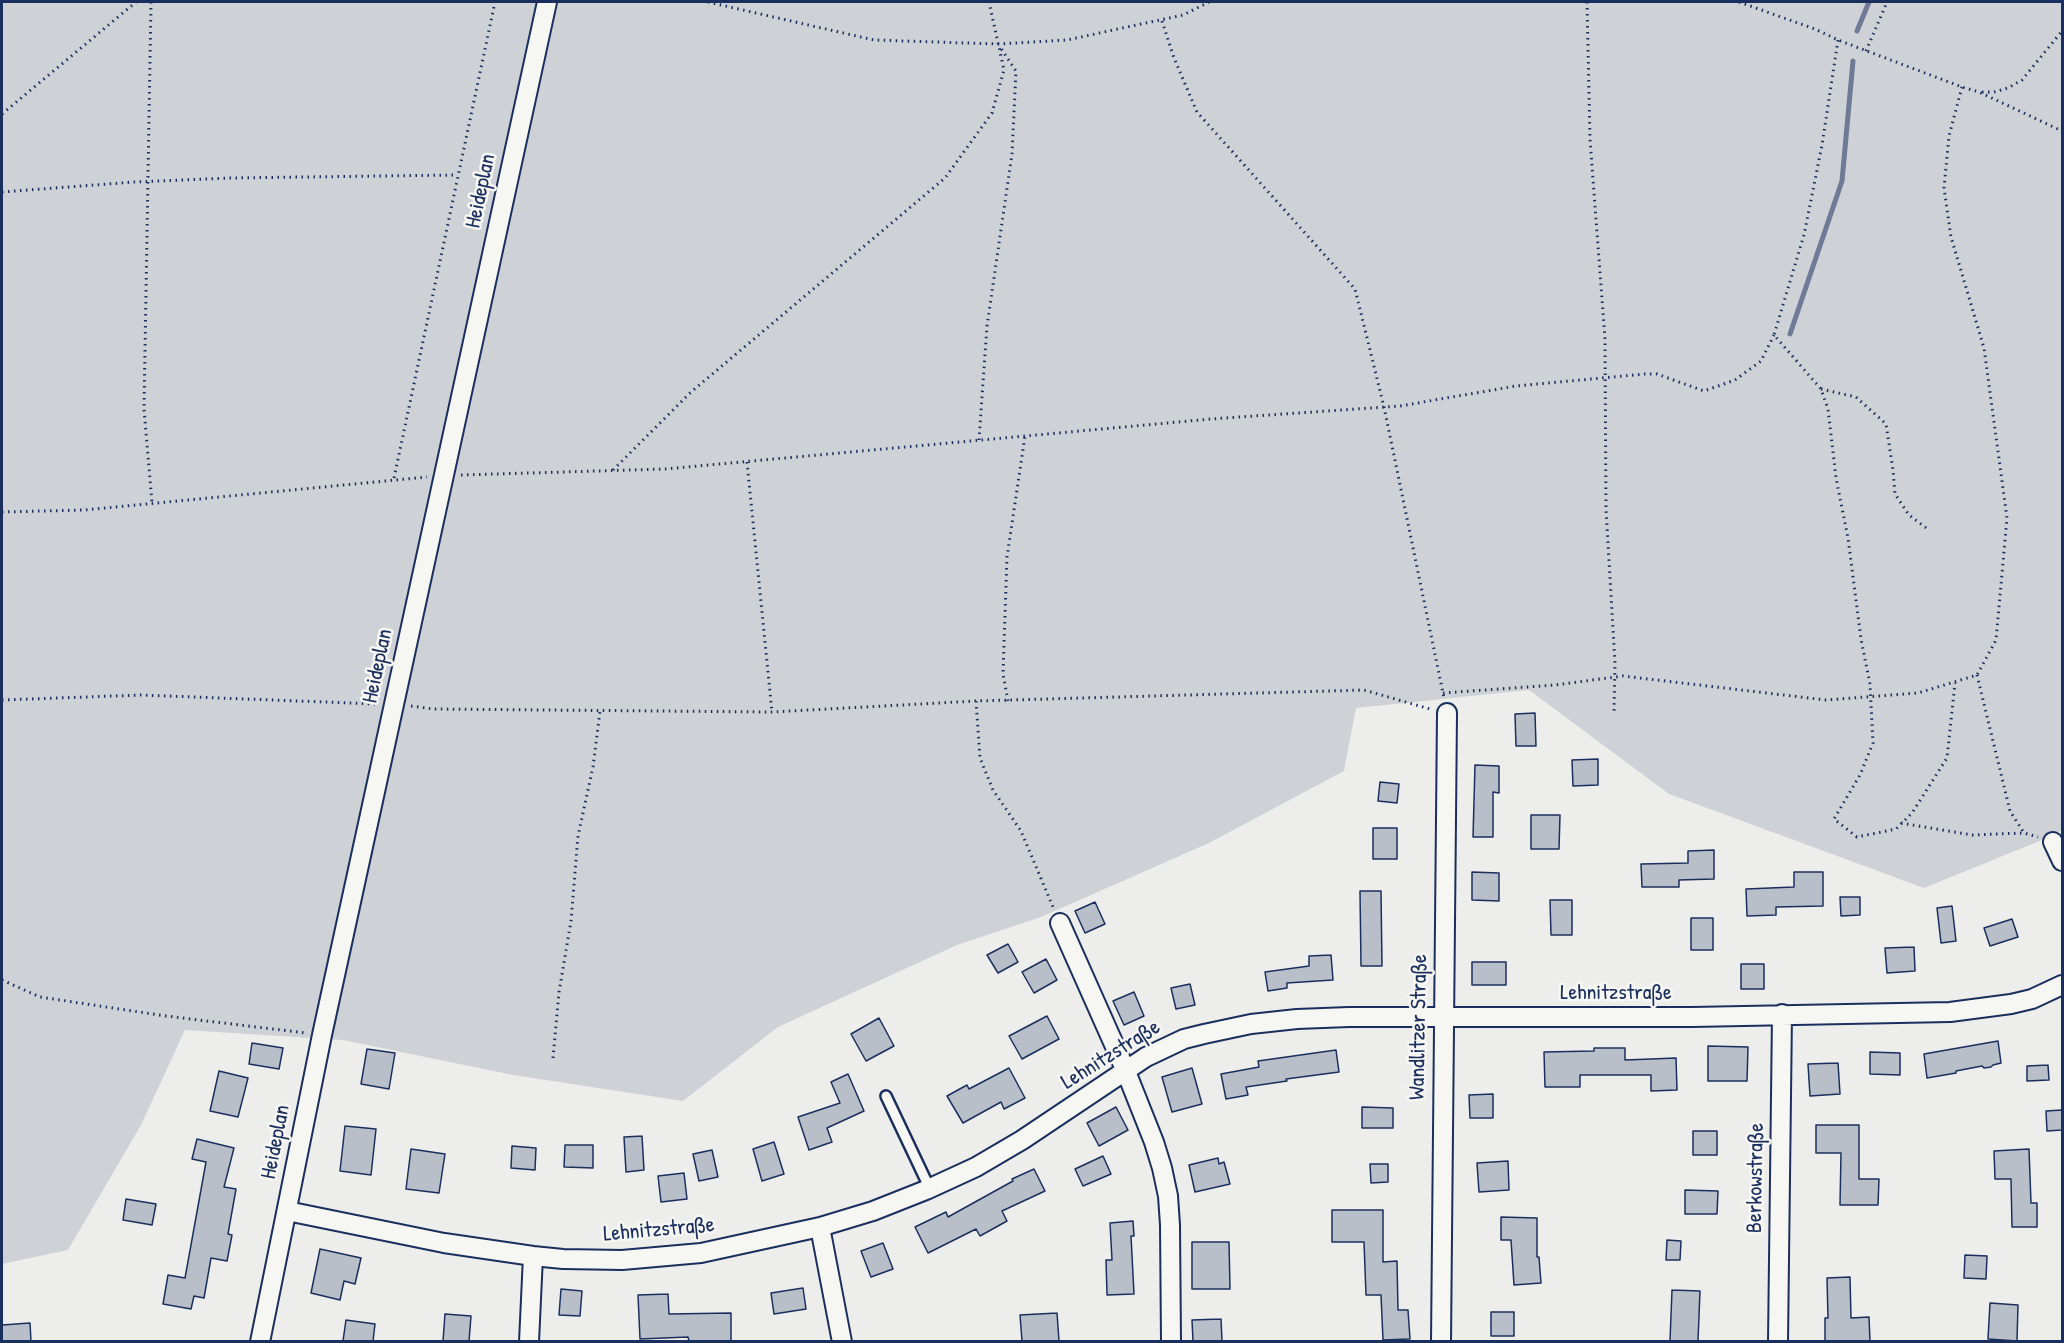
<!DOCTYPE html>
<html>
<head>
<meta charset="utf-8">
<style>
	body { margin:0 }
	#map { position:relative; width:2064px; height:1343px; overflow:hidden; background:#edeeec; font-family:"Patrick Hand",sans-serif }
	canvas { display:block }
	.frame { position:absolute; inset:0; border:3px solid #1b2f5e; pointer-events:none }
</style>
</head>
<body>
<div id="map">
<canvas width="2064" height="1343"></canvas>
<div class="frame"></div>
</div>
<script>
const c = document.querySelector('canvas').getContext('2d');
c.lineJoin = 'round';
function paint(path, color) { c.fillStyle = color; c.fill(path, 'evenodd'); }
const toPath = rows => new Path2D(rows.map(r => 'M' + r).join(''));
function trace(path, color, width, dash) { c.strokeStyle = color; c.lineWidth = width; c.lineCap = dash ? 'butt' : 'round'; c.setLineDash(dash || []); c.stroke(path); }
function label(font, color, halo, rows, align = 'center') {
  c.font = font + ' "Patrick Hand",sans-serif'; c.lineWidth = 5; c.setLineDash([]); c.textBaseline = 'middle'; c.strokeStyle = halo; c.fillStyle = color; for (const [text, x, y, turn = 0] of rows) {
    c.save(); c.translate(x, y); c.rotate((+turn || 0) * Math.PI / 180); c.textAlign = isNaN(turn) ? turn : align; if (halo) c.strokeText(text, 0, 0); c.fillText(text, 0, 0); c.restore();
  }
}
paint(toPath([
	[2,2,2062,2,2062,830,2052,836,1924,888,1669,794,1529,690,1356,708,1344,771,1209,843,1041,917,957,945,778,1027,683,1101,513,1075,343,1040,185,1030,141,1125,68,1250,2,1264]
]), '#ced2d7');
trace(toPath([
	[1857,31,1869,2],
	[1790,334,1842,181,1853,61]
]), '#6e7a96', 5);
const building = toPath([
	[1535,713,1536,746,1516,746,1515,714,1535,713],
	[1598,759,1598,785,1573,786,1572,760,1598,759],
	[1475,765,1499,766,1499,793,1493,792,1493,837,1473,837,1475,765],
	[1380,782,1399,784,1397,803,1378,801,1380,782],
	[1531,815,1560,815,1559,849,1531,849,1531,815],
	[1373,828,1397,828,1397,859,1373,859,1373,828],
	[1714,850,1714,879,1679,880,1679,887,1642,887,1641,864,1688,863,1688,851,1714,850],
	[1472,872,1499,873,1499,901,1472,900,1472,872],
	[1794,872,1823,872,1823,906,1776,907,1776,915,1747,916,1746,889,1794,887,1794,872],
	[1360,891,1381,891,1382,966,1361,966,1360,891],
	[1840,897,1860,897,1860,915,1841,916,1840,897],
	[1550,900,1572,900,1572,935,1551,935,1550,900],
	[1095,902,1105,924,1085,933,1075,911,1095,902],
	[1952,906,1956,941,1941,943,1937,908,1952,906],
	[1691,918,1713,918,1713,950,1691,950,1691,918],
	[2012,919,2018,937,1990,946,1984,928,2012,919],
	[1008,944,1018,962,998,973,987,955,1008,944],
	[1914,947,1915,971,1887,973,1885,948,1914,947],
	[1331,955,1333,980,1287,983,1287,988,1268,991,1265,972,1309,966,1309,956,1331,955],
	[1046,959,1057,980,1034,993,1022,972,1046,959],
	[1472,962,1506,962,1506,985,1472,985,1472,962],
	[1741,964,1764,964,1764,989,1741,989,1741,964],
	[1190,984,1195,1005,1176,1009,1171,988,1190,984],
	[1134,992,1144,1016,1124,1025,1113,1001,1134,992],
	[1047,1016,1059,1039,1022,1059,1009,1036,1047,1016],
	[879,1018,894,1046,866,1061,851,1034,879,1018],
	[1998,1041,2001,1063,1993,1065,1991,1067,1984,1068,1982,1066,1956,1071,1956,1073,1927,1078,1924,1054,1998,1041],
	[252,1043,283,1048,279,1069,249,1064,252,1043],
	[1708,1046,1748,1047,1747,1081,1708,1081,1708,1046],
	[1594,1048,1625,1048,1625,1060,1676,1058,1677,1090,1651,1091,1651,1075,1580,1075,1580,1087,1545,1087,1544,1052,1594,1051,1594,1048],
	[367,1049,395,1053,389,1089,361,1084,367,1049],
	[1336,1050,1339,1072,1286,1079,1287,1081,1246,1087,1248,1095,1226,1099,1221,1074,1259,1067,1258,1061,1336,1050],
	[1870,1052,1900,1053,1900,1075,1870,1074,1870,1052],
	[1838,1063,1840,1094,1810,1096,1808,1064,1838,1063],
	[2048,1065,2049,1080,2027,1081,2027,1066,2048,1065],
	[1009,1068,1025,1098,1004,1109,1001,1102,963,1123,947,1096,967,1085,969,1089,1009,1068],
	[1192,1068,1202,1104,1172,1112,1162,1077,1192,1068],
	[219,1071,248,1078,238,1117,210,1111,219,1071],
	[848,1074,864,1111,827,1128,832,1142,809,1150,798,1117,840,1103,831,1082,848,1074],
	[1493,1094,1493,1118,1470,1118,1469,1095,1493,1094],
	[1116,1107,1128,1130,1099,1146,1087,1123,1116,1107],
	[1362,1107,1393,1108,1393,1128,1362,1128,1362,1107],
	[2062,1110,2062,1130,2047,1131,2046,1111,2062,1110],
	[1816,1125,1859,1125,1859,1179,1879,1179,1878,1205,1840,1205,1841,1153,1816,1153,1816,1125],
	[345,1126,376,1129,371,1175,340,1171,345,1126],
	[1693,1131,1717,1131,1717,1155,1693,1155,1693,1131],
	[642,1136,644,1170,626,1172,624,1137,642,1136],
	[197,1139,234,1148,224,1187,236,1189,228,1234,232,1235,227,1261,211,1258,204,1298,194,1296,191,1309,163,1304,168,1275,185,1278,206,1162,192,1159,197,1139],
	[774,1142,784,1174,762,1181,753,1149,774,1142],
	[565,1145,593,1145,593,1168,564,1167,565,1145],
	[512,1146,536,1148,535,1170,511,1168,512,1146],
	[411,1149,445,1154,439,1193,406,1189,411,1149],
	[2029,1149,2031,1203,2037,1203,2037,1227,2012,1227,2011,1179,1995,1179,1994,1151,2029,1149],
	[712,1150,718,1177,699,1181,693,1154,712,1150],
	[1103,1156,1111,1174,1083,1186,1075,1169,1103,1156],
	[1218,1158,1219,1164,1224,1162,1230,1184,1195,1192,1189,1165,1218,1158],
	[1508,1161,1509,1190,1479,1192,1477,1163,1508,1161],
	[1370,1164,1388,1164,1388,1182,1371,1183,1370,1164],
	[1034,1169,1045,1191,1002,1211,1007,1221,980,1236,976,1229,928,1253,915,1227,946,1212,948,1217,1013,1181,1012,1179,1034,1169],
	[684,1173,687,1199,661,1202,658,1176,684,1173],
	[1685,1190,1718,1191,1717,1214,1685,1214,1685,1190],
	[126,1199,156,1204,152,1225,123,1220,126,1199],
	[1332,1210,1383,1210,1383,1262,1397,1261,1398,1310,1408,1310,1410,1339,1383,1340,1381,1295,1366,1295,1364,1242,1332,1242,1332,1210],
	[1501,1217,1537,1218,1537,1257,1539,1257,1541,1283,1514,1285,1511,1240,1501,1240,1501,1217],
	[1133,1221,1134,1236,1131,1236,1134,1294,1107,1295,1106,1260,1112,1260,1110,1223,1133,1221],
	[1667,1240,1681,1241,1680,1260,1666,1260,1667,1240],
	[1192,1242,1229,1242,1230,1289,1192,1289,1192,1242],
	[883,1243,893,1269,871,1277,861,1251,883,1243],
	[320,1249,361,1258,355,1284,344,1281,340,1300,311,1293,320,1249],
	[1965,1255,1987,1256,1986,1279,1964,1278,1965,1255],
	[1850,1277,1851,1318,1869,1317,1870,1341,1825,1341,1825,1318,1828,1318,1827,1278,1850,1277],
	[803,1288,806,1309,774,1314,771,1293,803,1288],
	[561,1289,582,1291,580,1316,559,1315,561,1289],
	[1672,1290,1700,1291,1698,1341,1670,1341,1672,1290],
	[668,1294,669,1314,731,1313,731,1341,689,1341,688,1337,640,1339,638,1295,668,1294],
	[1990,1303,2018,1305,2017,1341,1988,1339,1990,1303],
	[1491,1312,1514,1312,1514,1336,1491,1336,1491,1312],
	[1057,1313,1059,1341,1022,1341,1020,1315,1057,1313],
	[445,1314,471,1316,469,1341,443,1341,445,1314],
	[1221,1319,1222,1341,1193,1341,1192,1320,1221,1319],
	[346,1320,375,1324,373,1341,343,1341,346,1320],
	[30,1323,31,1341,2,1341,2,1325,30,1323]
]);
paint(building, '#b9bfc8');
trace(building, '#1b2f5e', 1.5);
const service = toPath([
	[886,1096,930,1189]
]);
const minor = toPath([
	[2053,842,2062,861],
	[1060,923,1125,1069,1154,1142,1162,1168,1168,1196,1170,1225,1171,1342],
	[287,1211,444,1243,533,1256,563,1259,622,1260,701,1253,820,1227,873,1211,926,1190,976,1167,1022,1140,1146,1057,1184,1039,1204,1034,1251,1024,1297,1019,1349,1017,1692,1017,1950,1012,2011,1004,2032,999,2062,985],
	[820,1227,842,1342],
	[260,1342,322,1035,547,2],
	[529,1342,533,1256],
	[1441,1342,1447,713],
	[1778,1342,1782,1014]
]);
trace(service, '#1b2f5e', 14);
trace(minor, '#1b2f5e', 22);
trace(toPath([
	[151,2,144,409,152,503],
	[708,2,874,40,998,44,1067,40,1183,15,1209,2],
	[1587,2,1590,139,1605,339,1606,509,1615,663,1614,713],
	[1739,2,1815,29,1838,40,1962,87,1979,92,2062,131],
	[1162,21,1174,58,1197,112,1355,289,1384,407,1444,698],
	[1838,40,1822,145,1804,235,1774,335,1821,389,1828,409,1836,478,1848,538,1861,639,1870,684,1873,743,1860,775,1834,819,1857,837,1896,829,1912,813,1947,758,1955,683],
	[1866,51,1887,2],
	[1982,92,1994,92,2008,88,2022,80,2062,31],
	[2,114,136,2],
	[2,192,134,182,229,178,457,175],
	[1821,389,1856,397,1886,424,1893,470,1895,494,1909,515,1929,530],
	[979,440,987,326,1012,154,1016,71,1000,47],
	[747,462,772,712],
	[613,470,691,392,945,178,992,113,1004,70,989,2],
	[461,475,665,469,1211,419,1400,406,1516,386,1645,374,1657,374,1704,391,1735,380,1761,361,1774,335],
	[394,478,495,2],
	[2,512,84,510,427,477],
	[1977,675,2010,811,2024,833,2038,837],
	[1443,693,1555,685,1623,676,1826,700,1918,693,1977,675,1996,640,2007,518,1984,348,1951,237,1944,188,1949,136,1962,87],
	[2,700,141,695,377,704],
	[976,701,980,758,993,790,1021,831,1053,907],
	[1008,701,1003,674,1007,557,1025,436],
	[411,706,433,709,772,712,976,701,1364,690,1430,709],
	[1901,823,1972,835,2024,833],
	[2,980,40,997,166,1016,306,1033],
	[553,1058,559,992,571,921,578,836,593,767,600,711]
]), '#1b2f5e', 3, [1.5, 4.5]);
trace(service, '#f6f6f2', 9);
trace(minor, '#f6f6f2', 18);
label('22px', '#1b2f5e', '#f6f6f2', [
	["Heideplan",481,191,-78],
	["Heideplan",378,666,-78],
	["Lehnitzstraße",1616,993],
	["Wandlitzer Straße",1419,1027,-89],
	["Lehnitzstraße",1111,1055,-32],
	["Heideplan",276,1142,-79],
	["Berkowstraße",1756,1178,-89],
	["Lehnitzstraße",659,1230,-5]
]);
</script>
</body>
</html>
